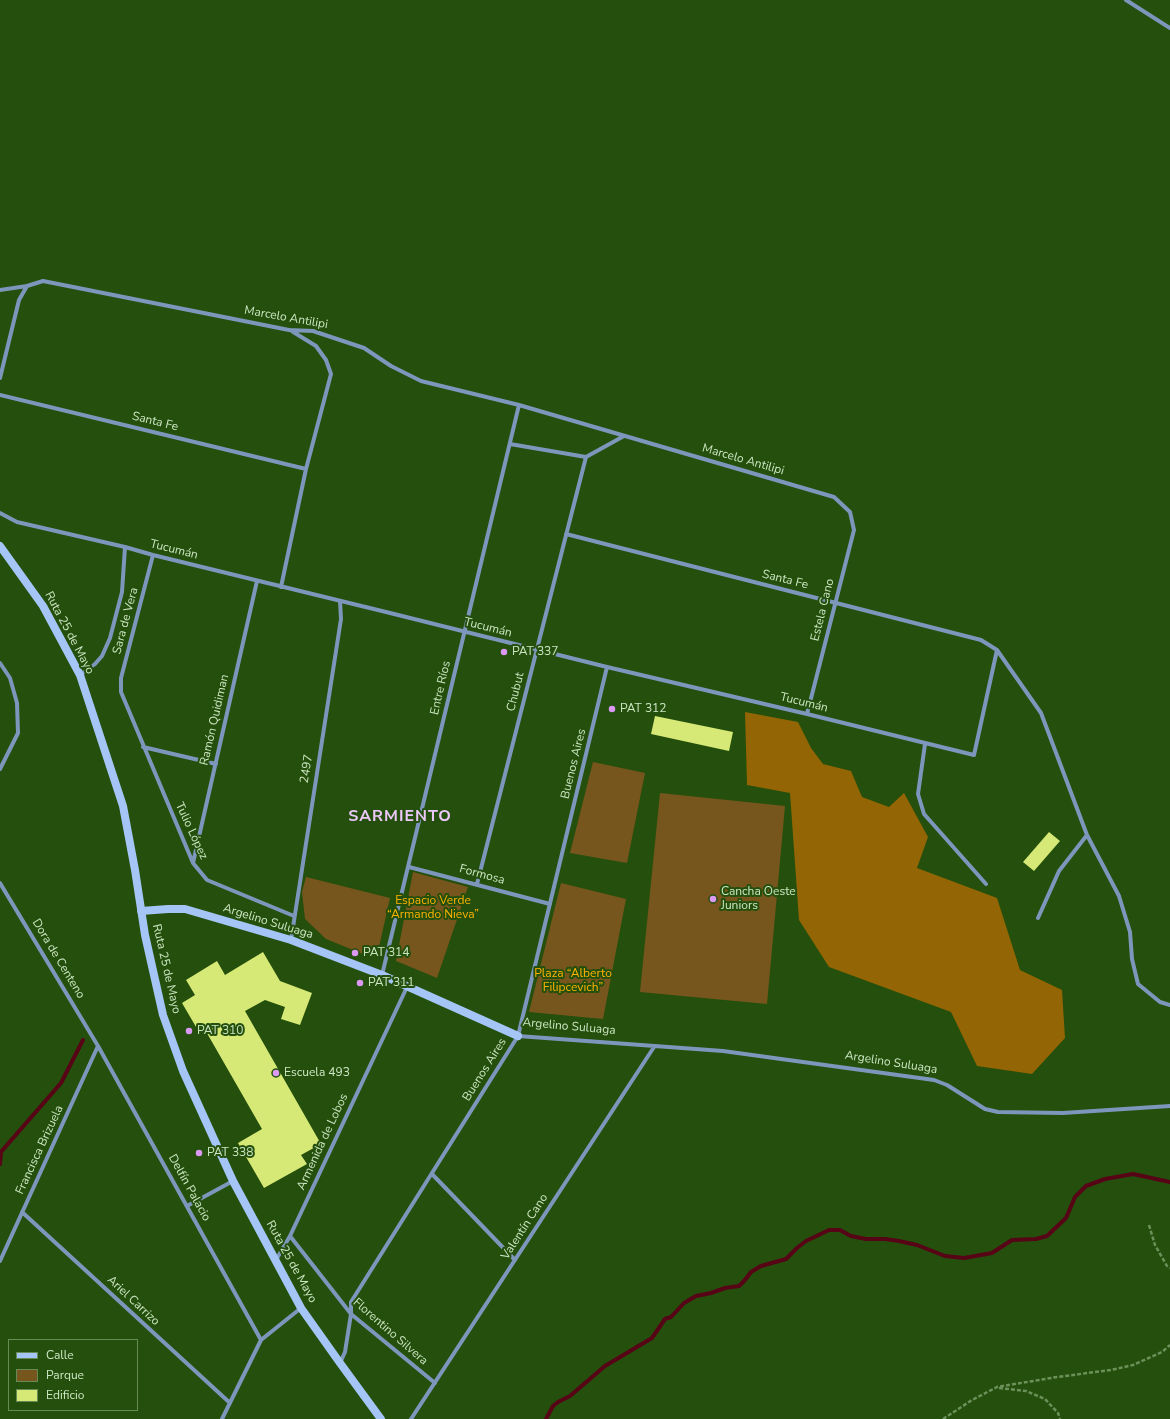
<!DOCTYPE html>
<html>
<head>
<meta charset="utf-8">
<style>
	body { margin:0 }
	#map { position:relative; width:1170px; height:1419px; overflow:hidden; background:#244f0c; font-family:"Nunito Sans",sans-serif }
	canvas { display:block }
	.legend { position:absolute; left:8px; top:1339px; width:130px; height:72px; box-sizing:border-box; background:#244f0c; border:1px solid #688b55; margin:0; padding:5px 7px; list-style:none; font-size:12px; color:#cde6c3 }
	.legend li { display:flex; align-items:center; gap:8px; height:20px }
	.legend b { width:20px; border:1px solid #688b55 }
</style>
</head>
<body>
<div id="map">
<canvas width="1170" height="1419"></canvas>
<ul class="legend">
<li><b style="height:5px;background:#a4c5f5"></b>Calle</li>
<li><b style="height:11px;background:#77561d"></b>Parque</li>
<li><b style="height:11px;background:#d6e977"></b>Edificio</li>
</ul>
</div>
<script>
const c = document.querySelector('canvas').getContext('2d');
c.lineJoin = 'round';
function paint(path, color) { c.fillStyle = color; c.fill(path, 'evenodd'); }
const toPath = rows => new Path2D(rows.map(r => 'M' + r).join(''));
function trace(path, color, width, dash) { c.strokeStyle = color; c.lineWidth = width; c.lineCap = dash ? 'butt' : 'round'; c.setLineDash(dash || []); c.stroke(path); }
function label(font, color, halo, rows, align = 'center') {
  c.font = font + ' "Nunito Sans",sans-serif'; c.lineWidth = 4; c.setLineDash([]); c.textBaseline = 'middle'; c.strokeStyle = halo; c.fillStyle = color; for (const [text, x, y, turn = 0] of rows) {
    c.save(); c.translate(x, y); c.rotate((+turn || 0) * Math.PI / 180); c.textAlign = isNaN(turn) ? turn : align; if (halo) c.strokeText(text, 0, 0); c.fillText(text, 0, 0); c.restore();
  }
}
paint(toPath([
	[593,762,645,773,627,863,570,853],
	[660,793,785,806,767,1004,640,992],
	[413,872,468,887,437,978,396,961],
	[306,877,390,898,379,947,372,953,363,954,326,939,305,919,302,892],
	[561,883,626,899,603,1019,529,1012]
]), '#77561d');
paint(toPath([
	[745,712,798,722,811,748,823,764,851,771,862,797,889,807,904,793,928,837,917,868,997,898,1020,970,1062,990,1065,1038,1032,1074,977,1066,951,1012,829,967,799,920,790,793,747,785]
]), '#936504');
trace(toPath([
	[0,1164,1,1152,61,1083,83,1040],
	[546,1419,553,1406,558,1402,570,1396,605,1366,652,1338,665,1319,671,1317,684,1303,696,1296,711,1293,725,1288,739,1286,745,1280,751,1272,761,1266,786,1259,797,1248,806,1241,829,1230,840,1230,851,1236,866,1239,885,1239,899,1241,917,1245,945,1256,964,1258,992,1253,1012,1240,1036,1239,1047,1236,1066,1218,1075,1197,1086,1186,1105,1179,1133,1174,1170,1182]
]), '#570416', 4);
paint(toPath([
	[655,716,733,732,729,751,651,734],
	[1049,832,1060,841,1034,871,1023,862],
	[263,952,280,981,312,993,300,1025,281,1019,285,1007,265,1000,245,1011,321,1144,301,1155,307,1164,264,1188,238,1143,262,1129,204,1028,199,1032,182,1003,195,995,186,980,217,961,225,975]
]), '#d6e977');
trace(toPath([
	[1149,1225,1155,1245,1167,1266,1170,1268],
	[999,1388,1026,1391,1045,1399,1058,1413,1060,1419],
	[943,1419,972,1400,997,1387,1057,1377,1111,1370,1133,1365,1162,1352,1170,1345]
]), '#6d905b', 2.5, [4, 2]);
trace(toPath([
	[1126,0,1170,28],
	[0,290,27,286,43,281,289,330,313,331,364,348,391,366,421,381,519,405,834,497,850,512,854,530,807,714],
	[0,378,19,300,27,286],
	[0,395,306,469],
	[510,444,586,457,624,436],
	[0,513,17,522,125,547,153,555,386,612,607,667,807,714,974,755,997,650],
	[566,534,981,640,997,650,1041,713,1087,835,1119,896,1130,932,1132,959,1138,984,1160,1002,1170,1005],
	[153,555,121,678,121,692,193,863,207,880,294,916],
	[281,587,306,469,331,374,326,360,316,346,290,330],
	[0,663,10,678,17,703,18,733,0,769],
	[80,675,95,664,102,656,110,638,122,592,125,547],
	[925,744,918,794,924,814,986,884],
	[143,747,216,764],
	[193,863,257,581],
	[409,867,550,904],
	[0,883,98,1046,261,1340],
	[477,884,586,457],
	[1038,918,1059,871,1087,835],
	[291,940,341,619,340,601],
	[382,975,519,405],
	[518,1036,723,1051,934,1080,947,1085,985,1109,998,1112,1063,1113,1170,1106],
	[432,1174,515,1260],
	[187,1206,233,1181],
	[22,1212,230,1403],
	[290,1236,351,1314,435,1383],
	[276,1260,290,1236,407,987],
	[0,1261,98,1046],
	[340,1363,345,1352,351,1314,351,1302,518,1036,607,667],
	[222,1419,261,1340,301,1308],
	[411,1419,654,1047]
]), '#7d97bc', 4);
trace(toPath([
	[0,546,43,606,80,675,123,806,135,870,145,935,163,1015,183,1071,233,1181,301,1308,340,1363,381,1419],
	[141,911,168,909,185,909,291,940,382,975,518,1036]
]), '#a4c5f5', 8);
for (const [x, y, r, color] of [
	[504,652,4,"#dc99f4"],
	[612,709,4,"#dc99f4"],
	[713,899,4,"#dc99f4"],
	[355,953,4,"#dc99f4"],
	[360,983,4,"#dc99f4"],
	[189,1031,4,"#dc99f4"],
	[276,1073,4,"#dc99f4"],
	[199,1153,4,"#dc99f4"]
]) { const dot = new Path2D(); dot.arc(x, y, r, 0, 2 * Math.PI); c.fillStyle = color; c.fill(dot); trace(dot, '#244f0c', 1.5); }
label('12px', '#cde6c3', '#244f0c', [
	["Marcelo Antilipi",286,318,10],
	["Santa Fe",155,422,14],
	["Marcelo Antilipi",743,460,16],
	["Tucumán",174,550,14],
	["Santa Fe",785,580,14],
	["Estela Cano",823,610,-76],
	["Sara de Vera",126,621,-75],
	["Tucumán",488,628,14],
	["Ruta 25 de Mayo",69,633,62],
	["Entre Ríos",441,688,-77],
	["Chubut",516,692,-76],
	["Tucumán",804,703,14],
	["Ramón Quidiman",215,720,-77],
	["Buenos Aires",574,764,-76],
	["2497",307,769,-81],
	["Tulio López",191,831,65],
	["Formosa",482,875,15],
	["Argelino Suluaga",268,922,17],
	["Dora de Centeno",58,959,59],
	["Ruta 25 de Mayo",166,969,77],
	["Argelino Suluaga",569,1027,5],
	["Argelino Suluaga",891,1063,9],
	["Buenos Aires",485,1070,-58],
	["Armenida de Lobos",323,1142,-65],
	["Francisca Brizuela",40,1150,-65],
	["Delfín Palacio",189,1188,61],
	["Valentín Cano",525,1227,-57],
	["Ruta 25 de Mayo",291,1262,61],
	["Ariel Carrizo",133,1301,43],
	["Florentino Silvera",390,1332,41]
]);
label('12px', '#cde6c3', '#244f0c', [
	["PAT 337",512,652],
	["PAT 312",620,709],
	["Cancha Oeste",721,892],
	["Juniors",721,906],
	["PAT 314",363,953],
	["PAT 311",368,983],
	["PAT 310",197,1031],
	["Escuela 493",284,1073],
	["PAT 338",207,1153]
], 'left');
label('12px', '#ffb100', '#244f0c', [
	["Espacio Verde",433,901],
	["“Armando Nieva”",433,915],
	["Plaza “Alberto",573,974],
	["Filipcevich”",573,988]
]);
c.letterSpacing = '1px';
label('bold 16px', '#edc8fb', '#244f0c', [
	["SARMIENTO",400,817]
]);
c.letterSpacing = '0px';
</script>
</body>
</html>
